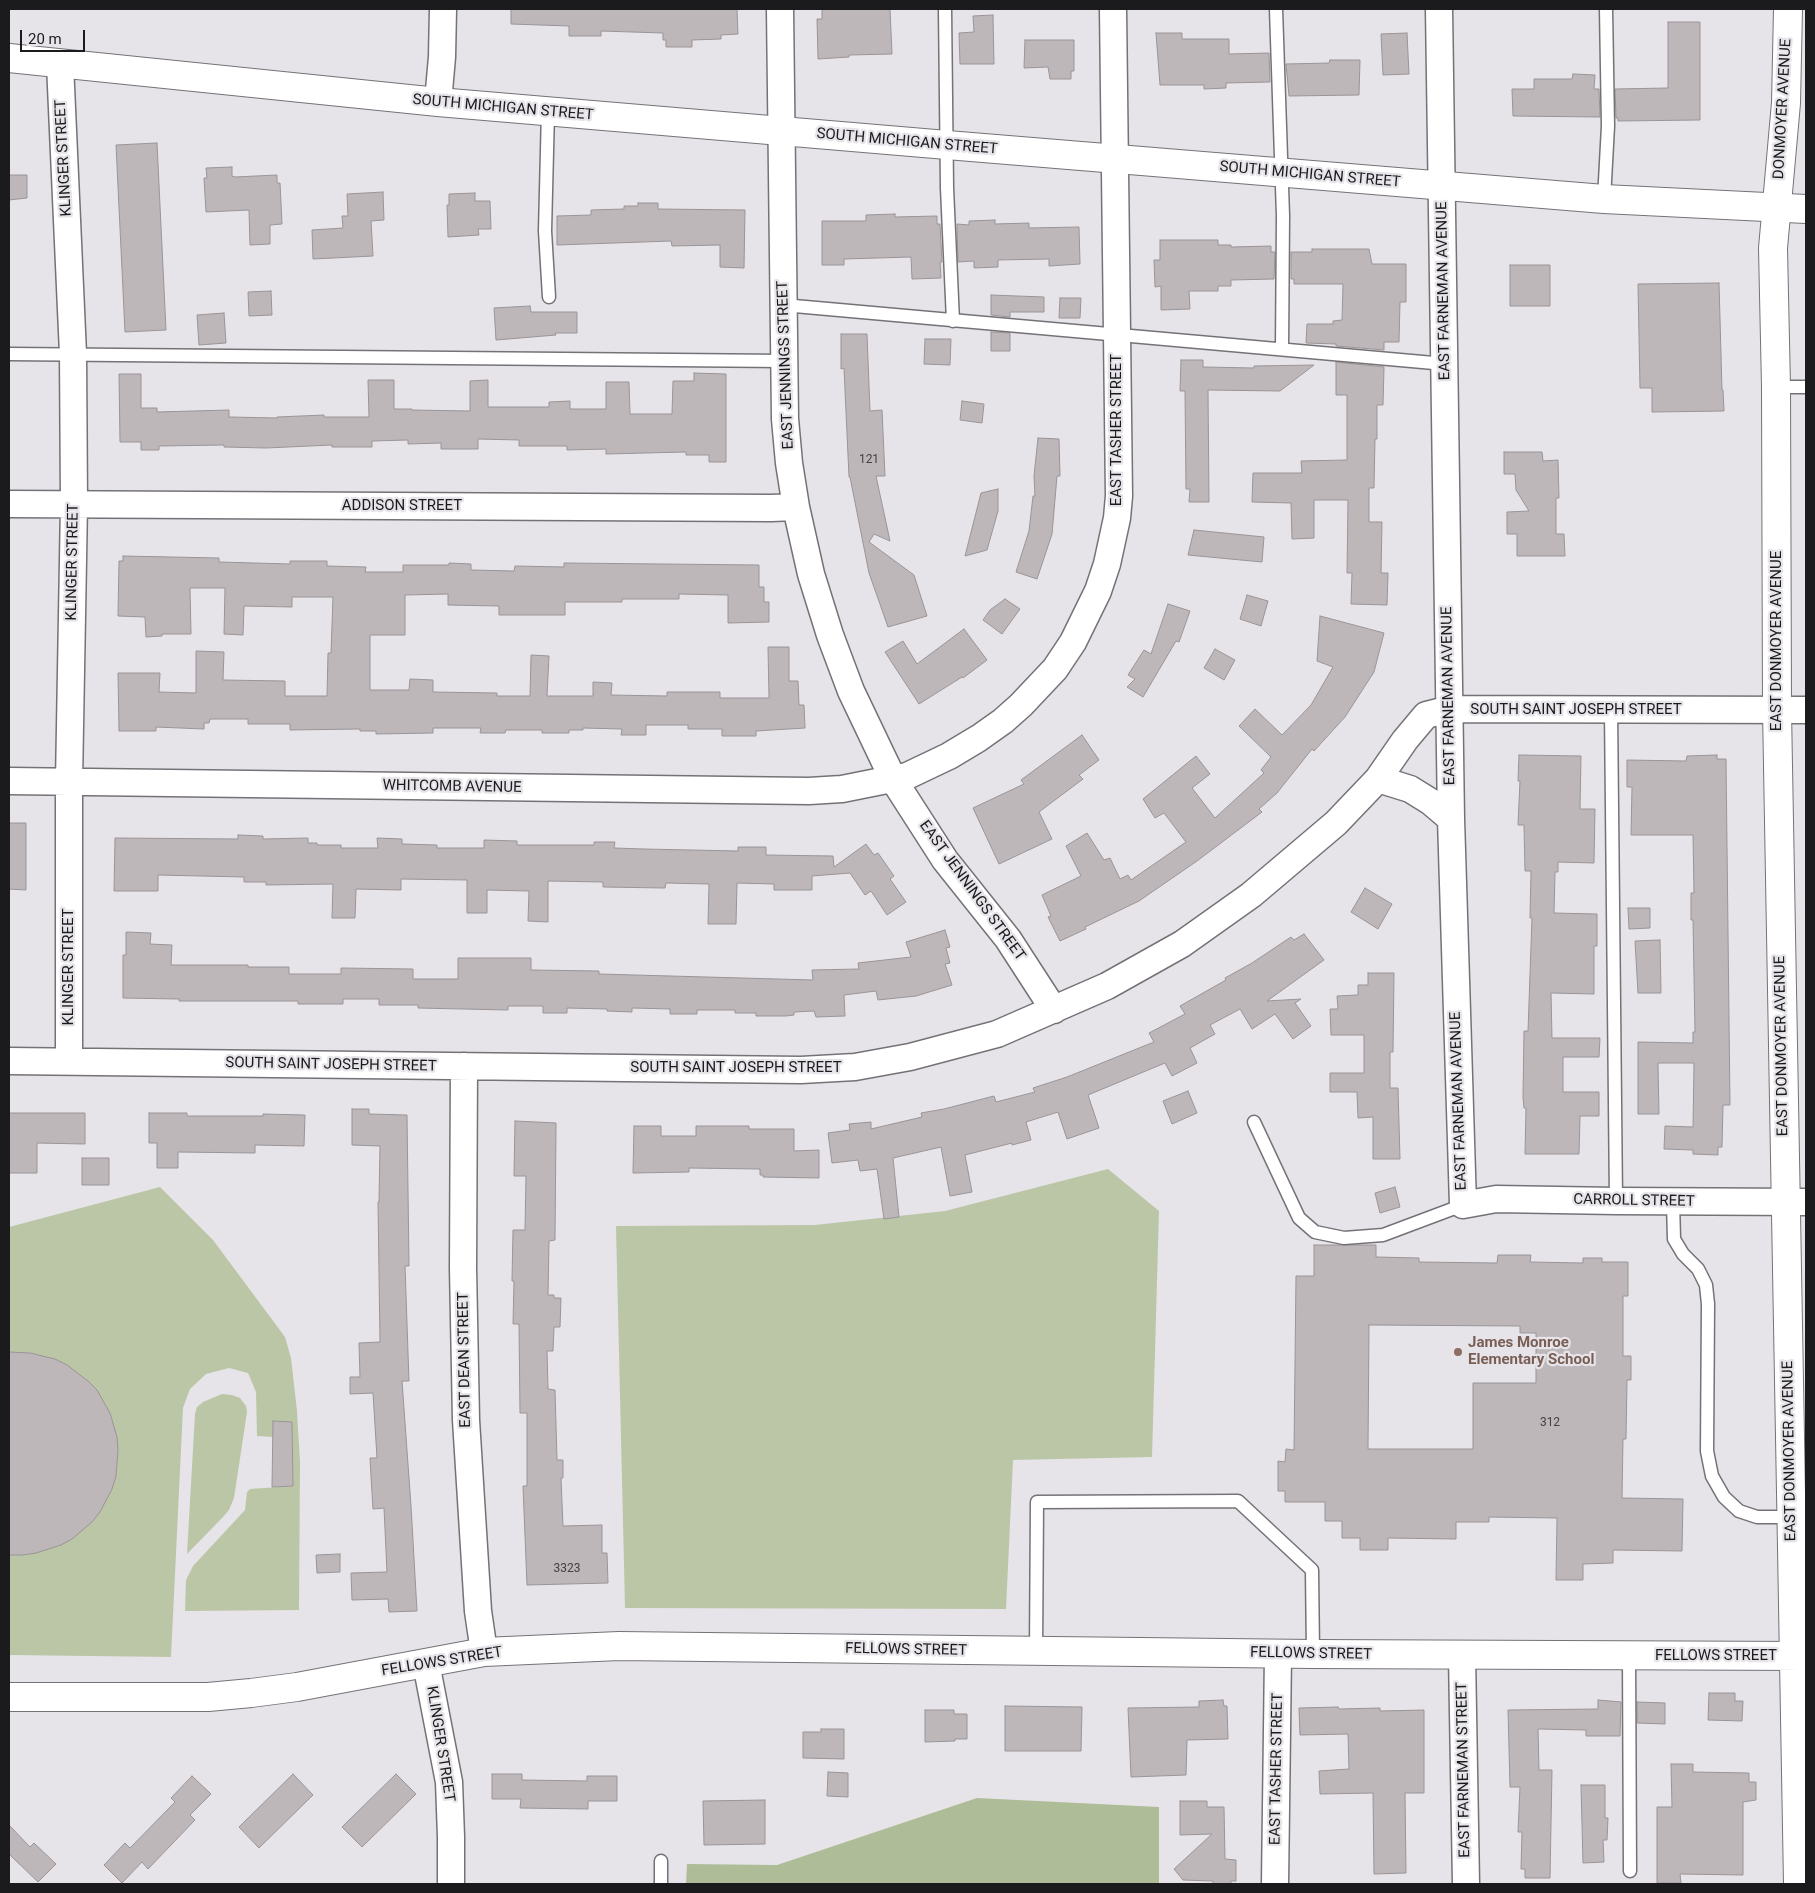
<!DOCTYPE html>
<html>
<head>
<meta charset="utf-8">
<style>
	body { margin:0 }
	#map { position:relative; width:1815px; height:1893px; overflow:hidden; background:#e6e4e9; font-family:Roboto,sans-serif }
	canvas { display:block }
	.frame { position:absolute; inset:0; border:10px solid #1b1a1c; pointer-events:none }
	.scale { position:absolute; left:20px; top:30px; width:65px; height:22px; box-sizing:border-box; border:2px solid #1b1a1c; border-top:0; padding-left:6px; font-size:15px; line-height:18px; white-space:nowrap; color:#1b1a1c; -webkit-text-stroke:4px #e6e4e9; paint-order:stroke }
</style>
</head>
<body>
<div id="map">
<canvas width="1815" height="1893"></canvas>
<div class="frame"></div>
<div class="scale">20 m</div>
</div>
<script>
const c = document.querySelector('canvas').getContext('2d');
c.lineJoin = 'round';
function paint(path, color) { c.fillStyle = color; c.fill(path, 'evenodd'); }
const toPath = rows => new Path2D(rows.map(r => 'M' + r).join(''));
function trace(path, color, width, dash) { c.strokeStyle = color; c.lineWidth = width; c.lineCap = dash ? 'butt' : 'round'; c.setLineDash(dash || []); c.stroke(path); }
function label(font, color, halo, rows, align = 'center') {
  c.font = font + ' Roboto,sans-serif'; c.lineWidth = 4.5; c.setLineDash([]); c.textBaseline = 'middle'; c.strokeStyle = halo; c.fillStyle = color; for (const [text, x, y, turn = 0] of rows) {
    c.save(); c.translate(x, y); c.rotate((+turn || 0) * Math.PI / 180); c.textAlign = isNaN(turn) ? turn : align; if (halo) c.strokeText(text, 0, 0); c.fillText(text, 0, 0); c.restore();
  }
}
paint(toPath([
	[1108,1169,1159,1211,1152,1457,1013,1460,1006,1609,625,1608,616,1226,815,1225,945,1211],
	[160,1187,213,1240,285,1337,291,1358,297,1411,300,1462,299,1610,185,1611,186,1580,193,1566,245,1510,247,1492,250,1489,293,1486,292,1422,273,1421,273,1437,257,1436,256,1392,248,1373,229,1368,206,1374,190,1389,183,1408,171,1657,9,1655,9,1227],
	[222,1394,232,1395,240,1398,246,1406,247,1412,234,1498,229,1510,223,1517,187,1554,195,1414,197,1407,203,1402]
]), '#bbc6a7');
paint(toPath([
	[977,1798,1159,1807,1159,1884,686,1884,687,1864,777,1865]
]), '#afbc98');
const building = toPath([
	[511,9,737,9,738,34,721,35,721,39,692,40,692,47,666,47,666,40,663,40,663,33,601,31,601,36,569,36,569,26,511,24,511,9],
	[822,9,890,9,892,54,849,55,849,57,818,59,817,19,822,19,822,9],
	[993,15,994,64,960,64,959,33,974,32,973,16,993,15],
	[1668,22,1700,22,1700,120,1618,121,1618,118,1616,118,1615,89,1668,88,1668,22],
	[1156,33,1182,33,1182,39,1229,39,1229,54,1269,53,1270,82,1226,83,1226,88,1204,89,1204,85,1160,85,1156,33],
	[1407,33,1409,74,1383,75,1381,34,1407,33],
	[1025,40,1074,40,1074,71,1071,71,1071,79,1050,79,1048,67,1024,68,1025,40],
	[1330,60,1360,60,1359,95,1289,96,1286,64,1329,63,1330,60],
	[1573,74,1595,75,1594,89,1599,89,1600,117,1513,116,1512,89,1534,89,1534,79,1572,79,1573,74],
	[157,143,166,330,125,332,116,145,157,143],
	[232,167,232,176,235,177,277,175,277,183,280,183,282,224,270,225,270,244,250,245,249,210,206,212,204,178,207,178,206,168,232,167],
	[9,175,27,175,27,198,9,200,9,175],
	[383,192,384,220,371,221,373,256,313,259,312,230,343,228,342,216,348,216,347,194,383,192],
	[475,193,475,201,490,201,491,229,478,229,479,235,448,237,447,205,449,205,449,194,475,193],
	[638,203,658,203,658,209,745,210,744,268,720,267,720,245,672,246,671,241,557,245,557,216,591,215,591,210,624,209,624,206,638,206,638,203],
	[895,214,895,217,937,216,937,224,940,224,942,262,940,262,941,278,912,279,911,257,844,259,844,265,822,265,822,221,866,221,866,215,895,214],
	[995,220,995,224,1029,223,1029,228,1079,227,1080,264,1049,266,1049,259,998,260,998,267,974,268,974,261,958,262,957,224,969,225,969,221,995,220],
	[1160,240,1218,240,1218,245,1231,245,1231,247,1271,246,1271,252,1275,252,1274,279,1231,280,1231,286,1218,286,1218,291,1189,291,1190,309,1161,310,1161,286,1155,287,1154,260,1160,260,1160,240],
	[1312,249,1369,249,1372,264,1406,264,1406,302,1400,302,1399,342,1384,342,1384,350,1336,346,1336,344,1306,343,1307,324,1333,324,1333,321,1342,320,1343,284,1294,284,1294,279,1291,279,1291,252,1312,252,1312,249],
	[1510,265,1550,265,1550,306,1510,306,1510,265],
	[1719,283,1722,390,1723,390,1724,411,1652,412,1652,388,1640,388,1638,284,1719,283],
	[271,291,272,315,249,316,248,292,271,291],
	[991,295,1044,297,1044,312,1010,312,1010,317,991,315,991,295],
	[1060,298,1081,298,1080,318,1059,318,1060,298],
	[530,306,531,312,577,312,577,333,555,333,556,335,496,340,494,308,530,306],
	[224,313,226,343,199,345,197,315,224,313],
	[991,332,1010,333,1010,351,991,351,991,332],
	[841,334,867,334,870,411,882,410,885,476,876,476,890,541,874,534,869,542,914,575,927,616,888,627,869,573,850,477,849,477,844,368,841,369,841,334],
	[925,339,951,339,950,365,924,364,925,339],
	[1181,360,1203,360,1203,367,1254,368,1254,366,1314,365,1280,391,1208,390,1209,502,1189,502,1190,489,1186,489,1185,391,1180,391,1181,360],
	[1336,362,1384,367,1383,405,1377,405,1377,439,1375,439,1374,488,1369,488,1369,522,1382,522,1381,573,1388,573,1387,605,1351,604,1352,573,1347,573,1348,500,1314,500,1314,538,1292,539,1291,503,1252,502,1253,473,1302,473,1301,461,1347,460,1347,395,1336,395,1336,362],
	[694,373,726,374,726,462,709,462,709,455,686,455,686,452,606,454,606,449,567,450,567,446,519,446,519,440,478,439,478,449,441,449,441,443,408,444,408,440,372,441,372,447,332,447,332,445,266,448,224,447,224,445,159,446,159,450,141,450,141,442,120,442,119,374,141,374,141,408,157,408,157,412,229,410,229,417,277,418,277,417,324,415,324,417,369,417,368,380,394,380,394,409,412,409,412,410,470,411,470,381,488,380,488,407,549,407,549,402,570,401,570,409,606,409,606,382,629,382,630,414,672,414,673,381,694,381,694,373],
	[962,401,984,404,982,423,960,420,962,401],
	[1038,438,1059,439,1060,476,1057,476,1052,534,1037,579,1016,572,1029,531,1033,496,1035,496,1034,476,1038,438],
	[1504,452,1542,452,1543,461,1558,460,1559,498,1556,498,1556,534,1564,534,1565,556,1517,556,1517,534,1507,534,1507,512,1529,511,1516,490,1515,474,1504,474,1504,452],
	[998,489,998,511,987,550,965,556,981,493,998,489],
	[1194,530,1264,537,1262,562,1188,555,1194,530],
	[123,556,219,558,219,562,290,564,290,561,327,561,327,566,366,567,365,572,403,572,403,565,449,565,449,563,471,564,471,570,514,571,515,566,564,567,564,563,759,565,759,587,764,587,764,602,769,602,769,622,728,623,728,595,679,594,679,599,622,599,622,602,565,602,565,615,499,615,499,606,448,605,448,594,405,595,405,635,370,635,370,690,409,690,410,679,433,680,433,692,497,693,497,696,530,696,531,655,549,656,547,696,593,696,593,682,612,683,611,695,667,696,667,692,720,692,720,698,769,698,768,647,789,647,789,681,798,681,799,705,804,705,805,728,756,731,756,736,722,736,722,729,688,729,688,725,646,725,646,735,621,735,622,729,583,728,583,730,569,730,569,733,542,733,542,730,506,730,505,733,480,733,481,728,433,728,433,733,376,734,376,731,360,731,360,729,290,730,290,724,248,724,248,719,210,719,209,723,204,723,204,729,156,727,156,731,119,731,118,673,160,673,159,692,196,693,196,651,224,652,223,680,285,681,285,696,327,696,328,653,331,653,333,597,292,597,292,607,244,606,243,635,224,634,225,588,190,588,191,634,162,634,162,636,146,637,145,617,118,616,119,561,123,561,123,556],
	[1247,595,1268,601,1261,626,1240,619,1247,595],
	[1005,599,1020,609,1002,634,983,620,990,610,1005,599],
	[1168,604,1190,611,1179,642,1176,641,1143,697,1127,687,1135,679,1128,675,1144,650,1151,654,1168,604],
	[1320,616,1384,633,1374,672,1345,717,1314,751,1312,749,1277,793,1259,809,1262,812,1197,861,1139,901,1085,927,1086,929,1060,941,1048,917,1051,916,1042,895,1081,876,1066,846,1087,833,1104,860,1110,858,1120,879,1128,875,1131,880,1186,842,1164,813,1155,818,1143,799,1196,756,1210,774,1192,788,1215,818,1264,773,1261,770,1271,757,1239,726,1255,709,1282,735,1311,705,1333,667,1317,661,1320,616],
	[964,629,987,660,963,678,962,677,919,704,885,652,903,641,917,664,964,629],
	[1215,649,1235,660,1224,680,1204,668,1215,649],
	[1082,735,1099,760,1079,775,1083,779,1039,812,1052,839,999,864,973,808,1024,784,1021,780,1082,735],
	[1519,755,1581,756,1580,809,1595,809,1594,863,1558,862,1558,872,1555,872,1554,913,1597,914,1597,946,1594,946,1594,994,1551,993,1552,1038,1600,1038,1599,1057,1563,1057,1563,1092,1599,1092,1599,1116,1580,1116,1579,1154,1525,1154,1526,1108,1524,1108,1523,1097,1524,1031,1528,1031,1532,918,1530,918,1531,871,1525,871,1524,825,1518,825,1520,781,1518,781,1519,755],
	[1717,755,1717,759,1726,759,1730,1105,1723,1105,1722,1147,1718,1147,1718,1155,1693,1154,1693,1150,1664,1149,1665,1126,1693,1127,1694,1063,1658,1063,1659,1114,1638,1114,1638,1042,1693,1043,1693,1032,1695,1032,1693,920,1691,920,1691,893,1694,893,1693,835,1631,835,1632,787,1627,787,1627,760,1686,761,1687,756,1717,755],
	[9,823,26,823,26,890,9,889,9,823],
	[238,835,263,836,263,839,308,838,308,843,317,843,317,845,341,845,341,848,378,848,377,838,402,839,402,844,437,845,437,848,484,848,484,840,517,841,517,845,594,845,594,842,615,842,614,848,644,849,738,851,738,847,766,847,766,855,833,856,834,867,866,844,874,855,878,853,894,876,890,879,906,902,887,915,871,891,865,895,850,873,812,876,812,890,774,890,774,884,737,883,736,924,708,924,709,884,666,883,665,888,603,887,603,882,548,881,548,922,528,921,529,891,487,890,487,913,467,913,467,880,401,879,401,890,356,889,355,918,332,918,333,884,266,885,266,882,244,882,244,877,158,875,158,891,114,891,115,838,238,839,238,835],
	[1365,888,1392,904,1378,929,1351,912,1365,888],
	[1628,908,1650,908,1650,928,1629,929,1628,908],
	[945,930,950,947,946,948,950,963,945,964,952,985,916,996,878,1000,876,991,844,995,845,1016,816,1017,814,1011,794,1012,794,1015,786,1016,756,1016,756,1013,735,1013,735,1010,697,1010,697,1014,670,1014,670,1009,632,1008,632,1012,607,1011,607,1009,567,1008,567,1013,543,1013,543,1006,508,1006,508,1010,418,1008,418,1005,379,1005,379,999,343,999,343,1004,298,1004,298,1001,179,1001,179,999,123,998,123,955,126,955,126,932,151,933,150,944,172,945,171,965,248,965,248,967,289,967,289,974,341,974,341,968,413,969,413,979,458,979,458,958,531,958,531,970,599,971,599,974,813,980,812,970,859,969,858,963,911,957,906,942,945,930],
	[1304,934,1324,960,1267,1001,1301,999,1295,1003,1311,1026,1293,1039,1275,1014,1252,1029,1240,1009,1210,1025,1215,1034,1190,1048,1197,1063,1172,1076,1165,1063,1088,1095,1099,1128,1067,1139,1058,1112,1026,1122,1031,1140,1012,1145,1012,1143,965,1155,972,1192,950,1196,941,1147,893,1158,899,1217,884,1219,877,1169,860,1171,858,1160,832,1163,828,1133,850,1130,849,1124,871,1122,871,1129,922,1117,921,1113,944,1109,994,1096,996,1102,1035,1092,1033,1088,1067,1077,1154,1042,1149,1033,1185,1014,1180,1006,1226,980,1225,978,1252,963,1291,937,1294,940,1304,934],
	[1660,940,1661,993,1638,993,1635,941,1660,940],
	[1368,973,1394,973,1393,1052,1390,1052,1390,1088,1398,1088,1400,1159,1373,1159,1373,1117,1358,1118,1357,1092,1330,1092,1330,1073,1364,1073,1364,1035,1331,1035,1330,1009,1338,1009,1337,996,1358,995,1358,985,1368,985,1368,973],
	[1188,1091,1197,1113,1172,1124,1163,1101,1188,1091],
	[352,1109,369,1109,369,1114,407,1115,409,1266,405,1266,409,1381,402,1381,411,1506,417,1611,389,1612,388,1599,352,1600,351,1573,387,1572,384,1508,373,1509,371,1476,370,1458,377,1458,373,1393,350,1394,350,1377,360,1377,359,1343,380,1342,378,1202,379,1202,380,1146,352,1145,352,1109],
	[9,1113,85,1113,85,1144,37,1143,37,1173,9,1173,9,1113],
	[149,1113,187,1113,187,1116,263,1116,263,1114,305,1115,304,1146,255,1145,255,1153,178,1152,178,1168,157,1168,157,1143,149,1143,149,1113],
	[515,1121,556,1123,555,1240,549,1241,548,1295,554,1295,554,1298,561,1298,560,1327,554,1327,553,1351,547,1351,548,1389,555,1390,557,1460,563,1460,563,1478,561,1478,563,1526,602,1525,602,1553,607,1553,608,1583,527,1585,523,1486,527,1486,527,1413,520,1413,519,1324,513,1324,514,1281,512,1281,513,1230,525,1230,526,1176,514,1176,515,1121],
	[634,1126,661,1126,661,1136,696,1136,696,1126,749,1126,749,1129,794,1129,794,1151,819,1150,819,1178,763,1177,763,1175,760,1175,760,1169,689,1168,689,1172,633,1173,634,1126],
	[82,1158,109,1158,109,1185,82,1185,82,1158],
	[1395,1187,1400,1207,1380,1213,1375,1193,1395,1187],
	[1314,1245,1376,1245,1376,1257,1419,1258,1419,1262,1497,1263,1498,1255,1531,1255,1530,1262,1583,1263,1583,1258,1602,1258,1602,1262,1628,1262,1628,1296,1623,1296,1623,1356,1631,1356,1631,1380,1627,1380,1626,1439,1623,1439,1622,1498,1683,1499,1682,1551,1613,1550,1613,1563,1583,1564,1583,1580,1556,1580,1557,1518,1489,1517,1489,1522,1456,1522,1456,1539,1388,1538,1388,1550,1360,1550,1360,1538,1342,1538,1342,1521,1325,1521,1325,1502,1285,1502,1285,1491,1278,1491,1278,1461,1285,1462,1286,1449,1294,1450,1296,1276,1314,1276,1314,1245],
	[1369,1325,1520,1326,1520,1333,1536,1333,1536,1383,1473,1383,1473,1449,1368,1449,1369,1325],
	[9,1352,30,1353,55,1359,67,1365,88,1381,97,1390,110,1413,117,1437,118,1450,116,1476,112,1489,100,1512,92,1522,72,1539,61,1545,36,1553,23,1555,9,1555,9,1352],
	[273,1421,292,1422,293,1486,272,1487,273,1421],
	[340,1554,340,1572,317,1573,316,1555,340,1554],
	[1709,1693,1735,1693,1735,1701,1743,1701,1742,1721,1708,1720,1709,1693],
	[1223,1700,1224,1706,1227,1706,1228,1739,1187,1740,1186,1775,1131,1777,1128,1708,1199,1707,1199,1701,1223,1700],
	[1598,1700,1621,1702,1620,1736,1586,1736,1586,1730,1538,1729,1539,1770,1552,1770,1550,1878,1525,1878,1525,1869,1521,1869,1522,1832,1518,1832,1520,1787,1510,1787,1508,1710,1598,1709,1598,1700],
	[1637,1702,1665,1703,1665,1724,1637,1723,1637,1702],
	[1005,1706,1082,1707,1081,1751,1005,1751,1005,1706],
	[1338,1707,1339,1709,1380,1708,1380,1711,1424,1710,1424,1793,1405,1793,1406,1873,1374,1874,1373,1793,1320,1794,1319,1771,1349,1769,1348,1734,1300,1735,1299,1708,1338,1707],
	[925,1710,954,1710,954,1714,967,1714,967,1739,955,1739,955,1741,925,1742,925,1710],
	[821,1729,844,1729,844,1759,803,1758,803,1732,821,1732,821,1729],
	[1671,1764,1693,1764,1693,1772,1749,1773,1749,1782,1756,1782,1756,1800,1743,1802,1743,1875,1680,1874,1681,1883,1657,1883,1657,1807,1672,1807,1671,1764],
	[828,1772,848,1773,848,1797,827,1796,828,1772],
	[293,1774,313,1795,259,1848,239,1827,293,1774],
	[396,1774,416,1794,362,1847,342,1827,396,1774],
	[492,1774,522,1774,522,1780,587,1781,587,1776,617,1776,617,1801,588,1801,588,1809,520,1808,521,1799,492,1799,492,1774],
	[192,1776,211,1794,190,1815,195,1820,148,1869,142,1862,122,1883,104,1865,125,1843,130,1848,175,1802,171,1798,192,1776],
	[1581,1785,1605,1785,1605,1818,1608,1818,1607,1840,1603,1840,1604,1862,1583,1863,1581,1785],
	[765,1800,765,1844,704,1845,703,1801,765,1800],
	[1180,1801,1207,1801,1207,1807,1224,1807,1225,1859,1236,1860,1236,1881,1231,1881,1231,1884,1213,1884,1213,1881,1183,1880,1174,1869,1212,1834,1180,1835,1180,1801],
	[9,1825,30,1847,34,1843,56,1864,38,1882,9,1854,9,1825]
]);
paint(building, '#bdb7ba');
trace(building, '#9a9497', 1);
const lane = toPath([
	[945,9,947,188,953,321],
	[1276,9,1283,216,1282,349],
	[548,111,545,231,549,297],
	[1604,199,1608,126,1606,9],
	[783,305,1445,364],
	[9,354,784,361],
	[1776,387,1806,387],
	[1611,710,1616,1201],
	[1254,1122,1299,1218,1315,1232,1344,1238,1383,1235,1463,1205],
	[1673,1202,1674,1239,1683,1254,1698,1269,1706,1285,1708,1304,1707,1451,1712,1476,1724,1497,1739,1511,1757,1517,1791,1517],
	[1036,1651,1037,1502,1238,1501,1312,1570,1313,1654],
	[1629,1656,1630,1871],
	[661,1861,661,1884]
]);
const street = toPath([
	[780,9,785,419,789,463,796,507,811,574,830,635,851,691,893,779,945,860,1008,939,1054,1010],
	[1439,9,1451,819,1463,1205,1496,1199,1616,1201,1806,1202],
	[60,64,73,354,74,504,69,782,69,1061],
	[438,102,442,57,443,9],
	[9,504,771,508,796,507],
	[1378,779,1410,789,1431,802,1451,819],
	[9,781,809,791,842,789,907,776,949,756,979,738,1003,721,1021,705,1055,669,1073,642,1098,591,1107,564,1117,518,1119,496,1113,9],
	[9,1061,801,1070,855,1067,910,1057,997,1034,1107,986,1182,944,1251,895,1336,823,1378,779,1405,740,1426,715,1450,709,1806,710],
	[464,1066,463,1268,466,1420,478,1611,484,1652],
	[1462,1655,1466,1884],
	[426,1663,449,1782,451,1837,451,1884],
	[1275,1884,1278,1654]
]);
const secondary = toPath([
	[1788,9,1786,103,1773,248,1776,387,1777,710,1798,1884],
	[9,1697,208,1697,251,1693,297,1687,484,1652,619,1646,1313,1654,1806,1656]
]);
const primary = toPath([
	[9,58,438,102,947,145,1604,199,1806,209]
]);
trace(lane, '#757277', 15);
trace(street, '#757277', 29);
trace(secondary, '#757277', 30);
trace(primary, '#757277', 30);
trace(lane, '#fff', 12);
trace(street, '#fff', 26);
trace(secondary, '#fff', 28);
trace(primary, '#fff', 28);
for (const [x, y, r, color] of [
	[1458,1352,5,"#8d6e63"]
]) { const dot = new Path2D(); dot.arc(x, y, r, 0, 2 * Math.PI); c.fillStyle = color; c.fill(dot); trace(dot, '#e6e4e9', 2); }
label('12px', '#444144', null, [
	["121",869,460],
	["312",1550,1423],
	["3323",567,1569]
]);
label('15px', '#1b1a1c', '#e6e4e9', [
	["SOUTH MICHIGAN STREET",503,108,5],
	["DONMOYER AVENUE",1783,109,-87],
	["SOUTH MICHIGAN STREET",907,142,5],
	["KLINGER STREET",64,158,-93],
	["SOUTH MICHIGAN STREET",1310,175,5],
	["EAST FARNEMAN AVENUE",1444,291,-91],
	["EAST JENNINGS STREET",786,365,-92],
	["EAST TASHER STREET",1117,430,-90],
	["ADDISON STREET",402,506],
	["KLINGER STREET",73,562,-89],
	["EAST DONMOYER AVENUE",1777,641,-90],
	["EAST FARNEMAN AVENUE",1449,696,-91],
	["SOUTH SAINT JOSEPH STREET",1576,710],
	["WHITCOMB AVENUE",452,787,1],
	["EAST JENNINGS STREET",972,891,54],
	["KLINGER STREET",69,967,-90],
	["EAST DONMOYER AVENUE",1782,1046,-91],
	["SOUTH SAINT JOSEPH STREET",331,1065,1],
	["SOUTH SAINT JOSEPH STREET",736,1068],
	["EAST FARNEMAN AVENUE",1459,1101,-92],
	["CARROLL STREET",1634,1201,1],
	["EAST DEAN STREET",465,1360,-91],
	["EAST DONMOYER AVENUE",1790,1451,-91],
	["FELLOWS STREET",906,1650,1],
	["FELLOWS STREET",1311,1654,1],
	["FELLOWS STREET",1716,1656],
	["FELLOWS STREET",442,1662,-9],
	["KLINGER STREET",440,1744,81],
	["EAST TASHER STREET",1277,1769,-89],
	["EAST FARNEMAN STREET",1464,1770,-91]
]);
label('bold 15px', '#785e54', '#e6e4e9', [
	["James Monroe",1468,1343],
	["Elementary School",1468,1360]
], 'left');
</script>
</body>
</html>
